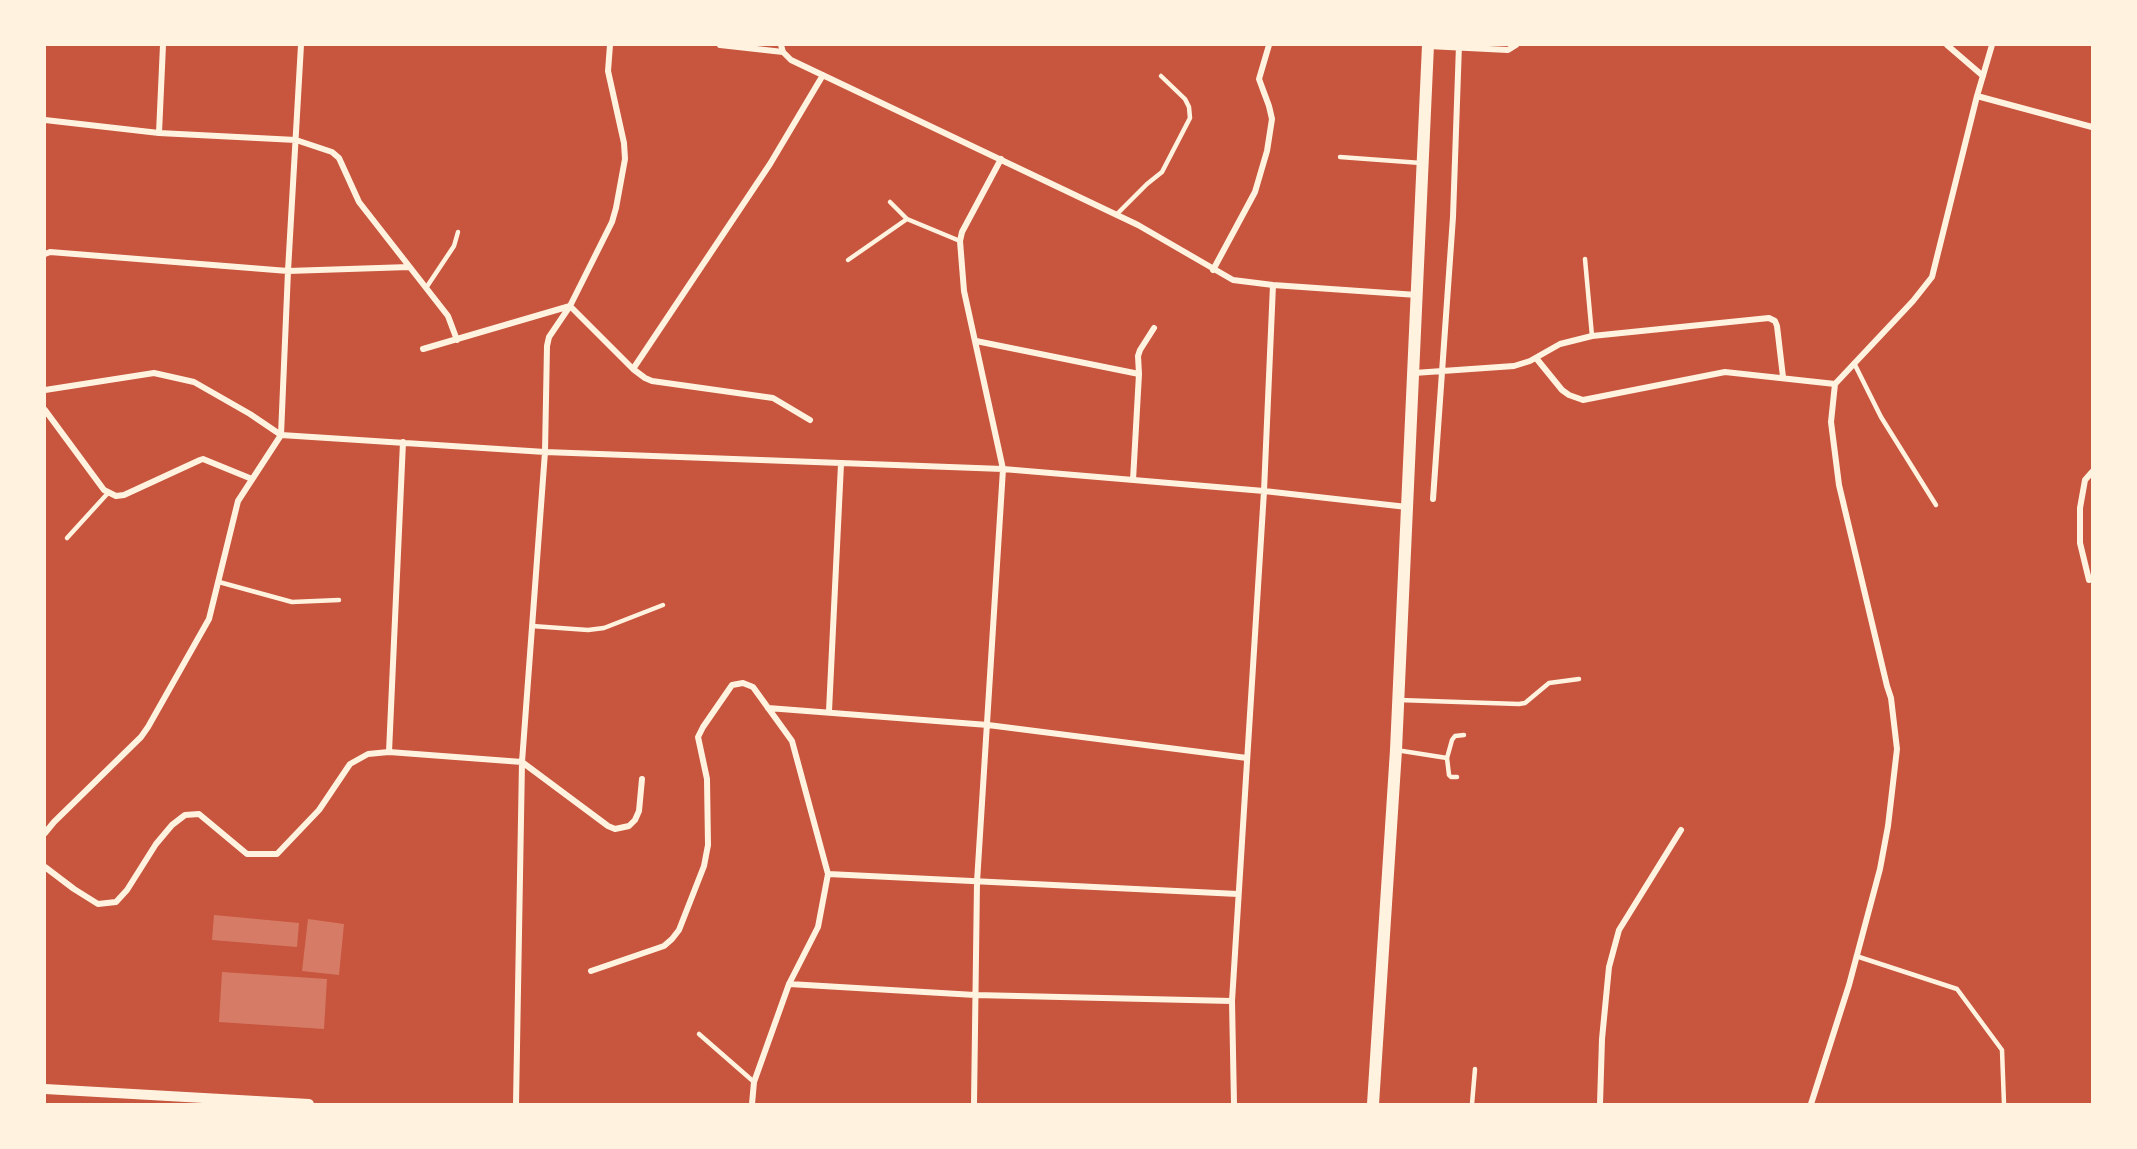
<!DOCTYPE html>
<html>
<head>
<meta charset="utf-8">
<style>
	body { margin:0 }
	#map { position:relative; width:2137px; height:1149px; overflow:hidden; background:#c8553d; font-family:"IBM Plex Serif",serif }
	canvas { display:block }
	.frame { position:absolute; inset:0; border:46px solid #fff3e0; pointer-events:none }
</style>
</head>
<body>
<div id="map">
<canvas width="2137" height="1149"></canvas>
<div class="frame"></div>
</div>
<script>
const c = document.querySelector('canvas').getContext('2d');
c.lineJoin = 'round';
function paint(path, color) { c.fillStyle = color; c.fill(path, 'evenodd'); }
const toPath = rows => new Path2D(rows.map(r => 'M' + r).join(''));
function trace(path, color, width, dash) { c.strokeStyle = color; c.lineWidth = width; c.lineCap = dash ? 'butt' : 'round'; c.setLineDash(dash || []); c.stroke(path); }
paint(toPath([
	[214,915,299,923,297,947,212,940],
	[308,919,344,924,339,975,302,971],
	[222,972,327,979,324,1029,219,1022]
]), '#d67c66');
trace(toPath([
	[1340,157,1421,163],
	[890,202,907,219,960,241],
	[1116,215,1147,184,1162,172,1190,118,1189,107,1185,99,1161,76],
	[1585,259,1592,336],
	[848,260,907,219],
	[426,288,454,246,458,232],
	[1854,363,1881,417,1936,505],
	[67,538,108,493],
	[219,582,292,602,339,600],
	[532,626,588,630,604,628,663,605],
	[1399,700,1519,704,1525,703,1549,683,1579,679],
	[1396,750,1447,758],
	[1457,777,1451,777,1449,775,1447,758,1452,740,1455,736,1464,735],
	[1856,956,1957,989,2002,1050,2004,1104],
	[699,1034,754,1082],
	[1472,1104,1475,1069]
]), '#fff3e0', 4.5);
trace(toPath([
	[301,45,288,271,281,435,545,452,1003,469,1264,491,1407,507],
	[720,45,783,52],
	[781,45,783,52,791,60,1138,225,1233,280,1273,285,1417,295],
	[1947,45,1983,76],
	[1428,46,1508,50,1516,45],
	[1977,96,2092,127],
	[45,120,159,133,296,140,332,152,339,158,359,202,448,316,457,340],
	[159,133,163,45],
	[45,254,50,252,288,271,409,267],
	[1213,270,1255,192,1267,151,1272,119,1269,106,1259,79,1269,45],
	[976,341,1139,374],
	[423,349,570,306,633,369,645,378,652,381,773,398,810,420],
	[1536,358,1562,390,1569,395,1583,400,1725,372,1835,384],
	[633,369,770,164,823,75],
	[1414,373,1514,366,1530,361,1560,344,1592,336,1769,318,1775,321,1777,326,1783,377],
	[45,390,154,373,194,382,250,414,281,435,238,501,209,619,148,727,141,737,54,822,45,833],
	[45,410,104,490,116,496,124,495,200,460,203,459,252,479],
	[1133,480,1139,374,1138,356,1140,350,1154,328],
	[1433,499,1453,217,1459,45],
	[2089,580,2080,543,2080,508,2085,480,2092,472],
	[768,708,988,725,1247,758],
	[829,711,841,464],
	[389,752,403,442],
	[45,867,74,889,98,904,116,902,127,890,156,844,172,825,185,815,199,814,247,854,277,854,319,810,350,764,368,754,389,752,522,762,608,826,615,829,629,826,635,820,639,811,642,779],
	[828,874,1238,894],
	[591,971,664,946,672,939,679,930,704,866,708,845,707,779,698,737,703,727,732,685,743,683,753,687,792,741,828,874,818,927,789,984,754,1082,752,1104],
	[789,984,975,995,1232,1001],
	[516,1104,522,762,545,452,547,346,549,337,570,306,612,222,616,208,625,159,624,143,608,71,610,45],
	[974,1104,977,882,1003,469,964,291,960,241,962,232,1001,159],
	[1234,1104,1232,1001,1264,491,1273,285],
	[1600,1104,1602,1039,1609,967,1619,930,1681,830],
	[1811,1104,1849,985,1880,869,1888,826,1897,749,1891,698,1887,686,1839,485,1831,422,1835,384,1913,301,1932,277,1977,96,1992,45]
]), '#fff3e0', 6);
trace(toPath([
	[45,1089,309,1104]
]), '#fff3e0', 10);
trace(toPath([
	[1373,1104,1396,750,1428,45]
]), '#fff3e0', 12);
</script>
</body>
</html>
